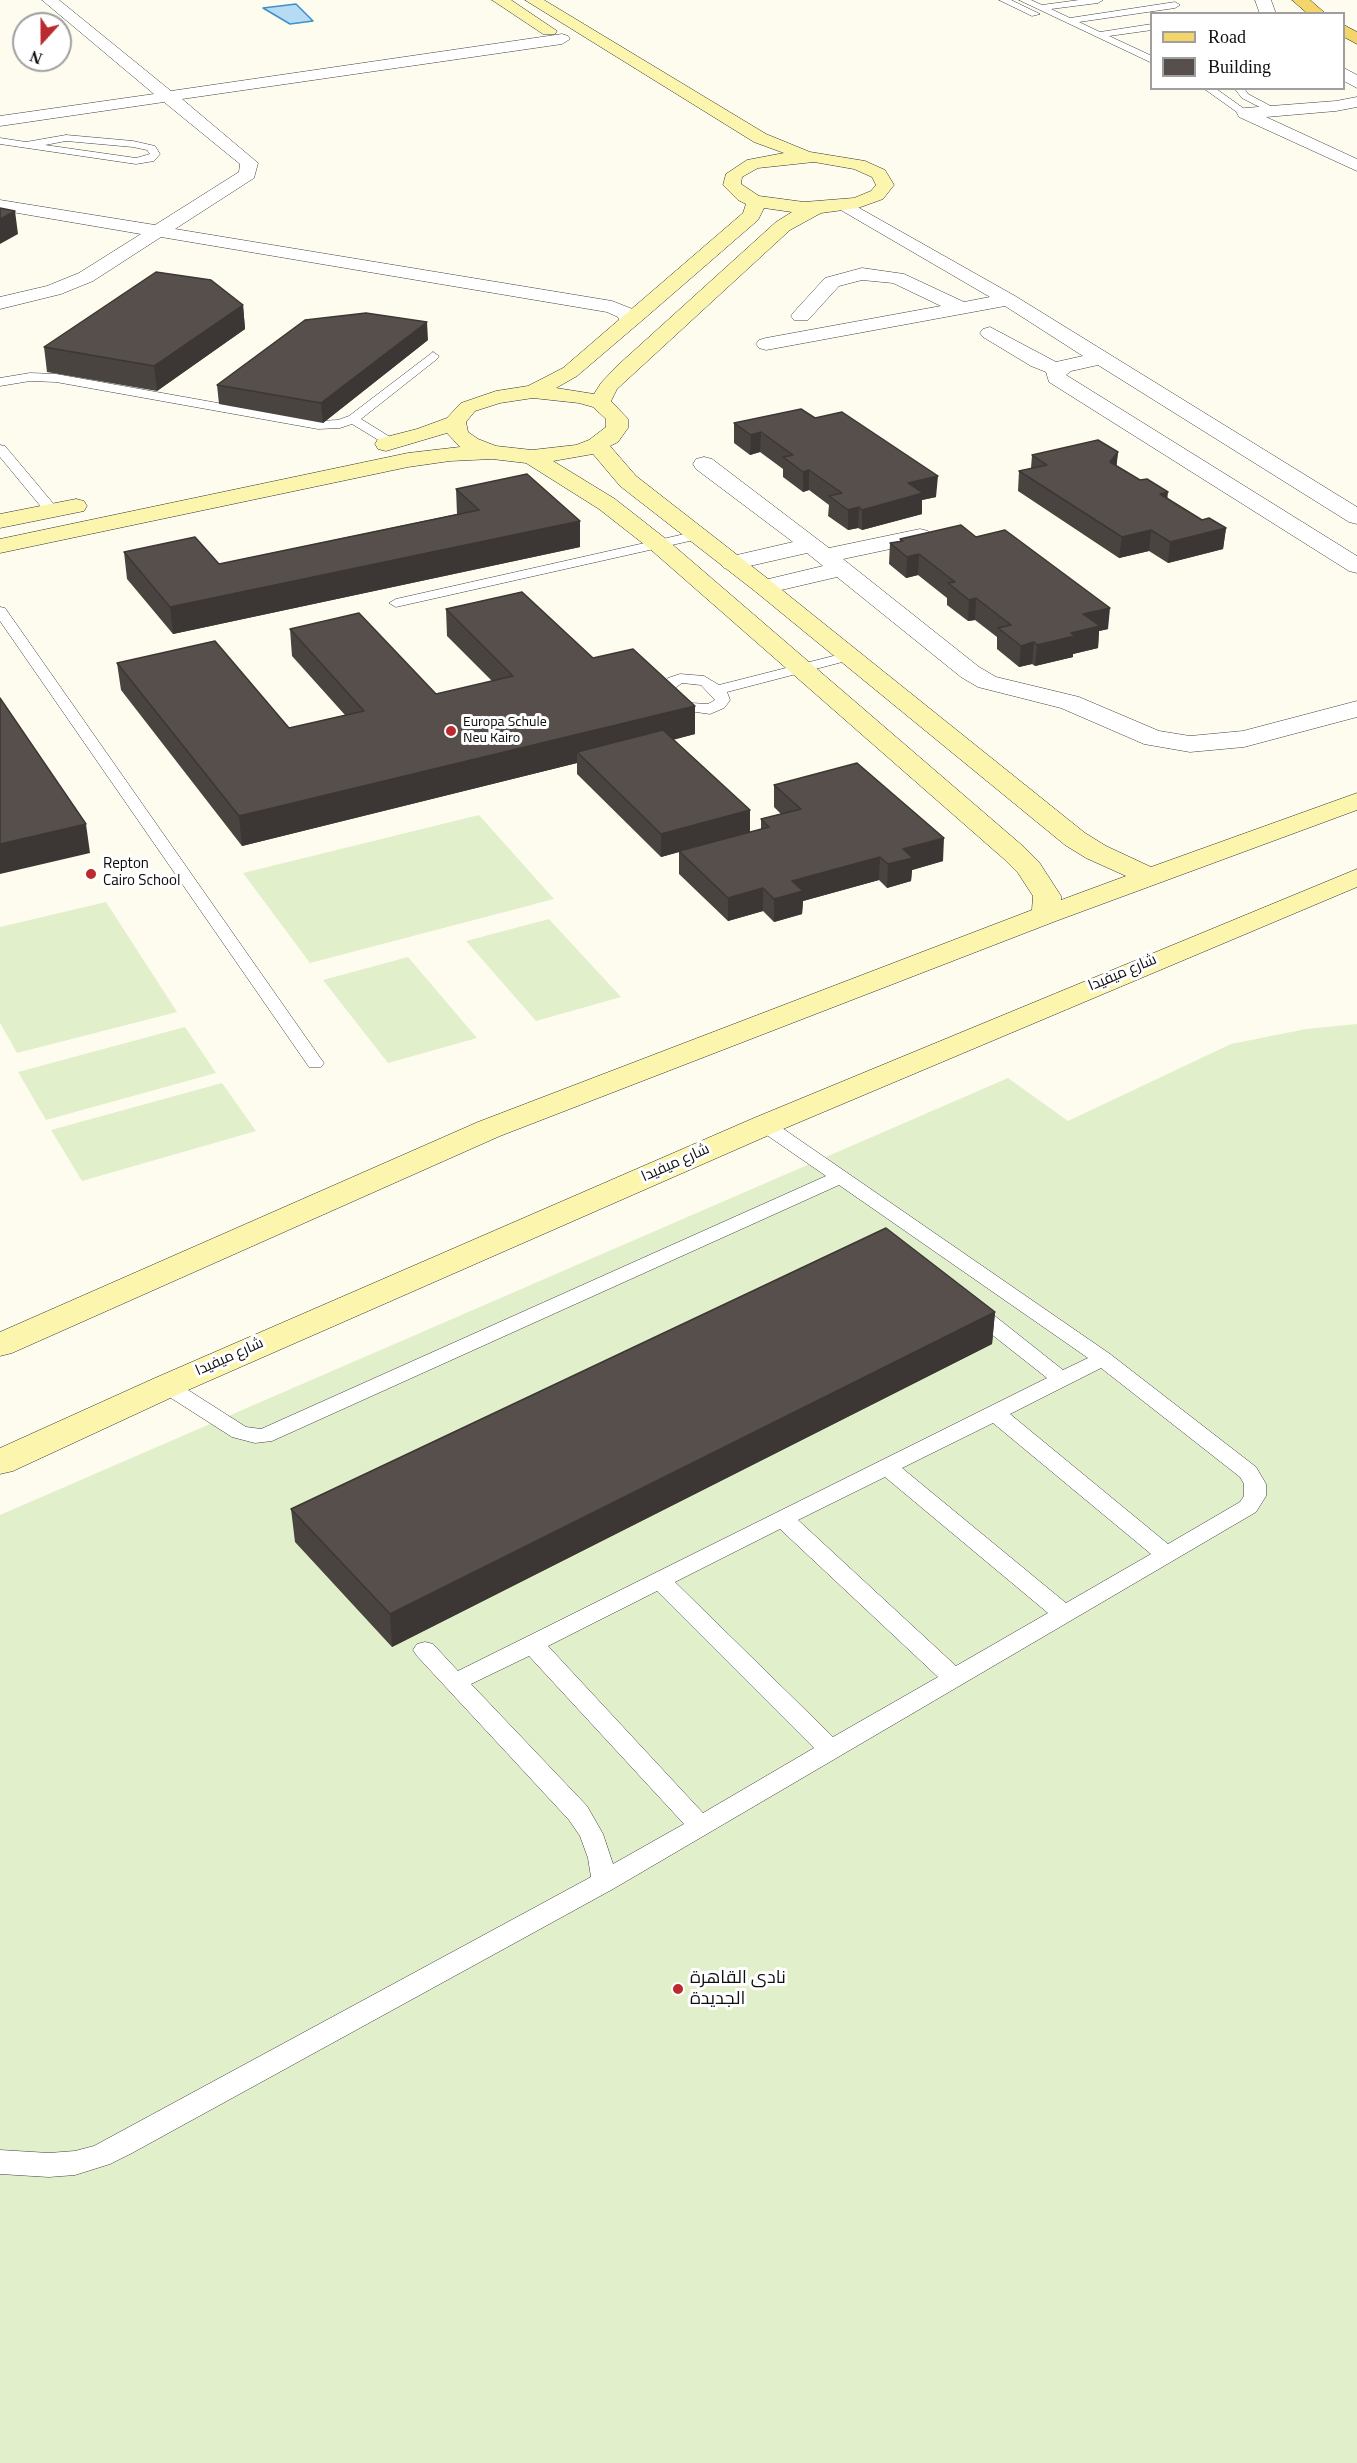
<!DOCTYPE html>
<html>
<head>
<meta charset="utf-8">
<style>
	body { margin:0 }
	#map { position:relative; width:1357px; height:2463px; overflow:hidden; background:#fefcef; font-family:Georgia,serif }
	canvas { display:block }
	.legend { position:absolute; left:1150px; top:12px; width:195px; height:78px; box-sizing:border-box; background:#fff; border:2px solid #9f9f9f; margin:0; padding:8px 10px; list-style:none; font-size:18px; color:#0e0e0e }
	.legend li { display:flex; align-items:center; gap:12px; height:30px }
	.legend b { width:30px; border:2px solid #9f9f9f }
	.north { position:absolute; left:12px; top:12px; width:60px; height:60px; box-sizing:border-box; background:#fff; border:2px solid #9f9f9f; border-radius:50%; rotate:201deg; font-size:16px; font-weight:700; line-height:24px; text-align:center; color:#0e0e0e }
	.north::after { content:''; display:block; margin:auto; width:21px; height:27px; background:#ba2a2e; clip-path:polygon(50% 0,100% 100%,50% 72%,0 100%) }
</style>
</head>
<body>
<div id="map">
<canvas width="1357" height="2463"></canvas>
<ul class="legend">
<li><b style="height:8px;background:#f4d56a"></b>Road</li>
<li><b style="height:16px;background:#564f4b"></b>Building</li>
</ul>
<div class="north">N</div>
</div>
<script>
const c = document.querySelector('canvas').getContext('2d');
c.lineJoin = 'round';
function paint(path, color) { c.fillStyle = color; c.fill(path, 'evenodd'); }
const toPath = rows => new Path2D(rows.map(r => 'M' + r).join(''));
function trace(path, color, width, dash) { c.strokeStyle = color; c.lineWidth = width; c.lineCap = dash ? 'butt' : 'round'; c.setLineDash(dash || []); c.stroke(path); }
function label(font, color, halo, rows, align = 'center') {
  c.font = font + ' Georgia,Cairo,serif'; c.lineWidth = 6; c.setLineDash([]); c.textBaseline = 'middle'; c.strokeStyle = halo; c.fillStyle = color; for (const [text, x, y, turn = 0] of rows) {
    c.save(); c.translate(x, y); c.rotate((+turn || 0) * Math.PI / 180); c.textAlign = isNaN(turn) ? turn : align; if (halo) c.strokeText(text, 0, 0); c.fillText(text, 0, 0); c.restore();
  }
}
paint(toPath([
	[479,815,554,899,310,963,243,873],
	[106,902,177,1012,17,1053,0,1023,0,927],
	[549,919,621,997,536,1021,466,941],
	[408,957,477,1038,388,1063,323,980],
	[1357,1024,1357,2463,0,2463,0,1515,1008,1078,1068,1121,1231,1044,1306,1029],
	[185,1027,216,1073,46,1120,18,1072],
	[222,1083,256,1131,82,1181,51,1130]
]), '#e2efcb');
const water = toPath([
	[296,4,313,21,290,24,263,8,296,4]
]);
paint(water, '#b6dbf4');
trace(water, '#3f8fc9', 1.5);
const lane = toPath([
	[999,0,1011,0,1040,14,1032,16,999,0],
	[1019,0,1031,0,1042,5,1079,0,1103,0,1098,3,1051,9,1070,18,1175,2,1180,5,1175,8,1079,22,1100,32,1152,24,1152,30,1109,36,1152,56,1152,63,1019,0],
	[1203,88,1215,88,1250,113,1241,115,1203,88],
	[1234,88,1244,88,1248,94,1280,111,1271,113,1242,98,1234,88],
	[66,135,133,141,155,146,160,154,154,161,136,164,0,144,0,138,26,142,66,135],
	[66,141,133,147,147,150,150,154,136,158,45,145,66,141],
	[433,352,439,356,437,359,361,419,395,440,396,443,390,447,352,424,340,428,318,429,56,382,30,381,0,386,0,378,30,373,56,374,318,421,338,420,349,416,433,352],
	[0,445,5,446,57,508,59,511,57,514,47,514,0,457,0,445],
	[698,531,703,532,705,535,703,538,396,607,389,603,396,599,698,531],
	[0,607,5,608,321,1059,324,1063,321,1067,309,1067,0,621,0,607],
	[849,652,854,653,856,656,854,659,727,692,730,700,728,703,724,708,710,714,682,710,661,689,661,685,668,678,680,674,704,676,719,685,849,652],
	[682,683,701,685,715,700,708,704,691,703,675,688,682,683],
	[765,1119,772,1121,1110,1354,1256,1467,1266,1484,1266,1496,1256,1512,613,1889,132,2153,110,2164,75,2175,49,2177,0,2174,0,2150,49,2153,75,2151,94,2146,591,1877,588,1858,580,1836,569,1820,417,1656,413,1650,417,1644,425,1642,433,1644,458,1671,1047,1378,967,1315,964,1310,967,1305,974,1304,981,1305,1063,1370,1088,1358,839,1185,272,1441,255,1443,232,1437,160,1391,157,1386,160,1381,167,1379,174,1381,246,1427,261,1429,826,1176,758,1129,756,1125,758,1121,765,1119],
	[1101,1368,1240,1477,1244,1484,1244,1496,1240,1502,1168,1544,1010,1414,1101,1368],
	[993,1423,1151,1554,1066,1603,902,1468,993,1423],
	[885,1477,1048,1613,956,1666,798,1520,885,1477],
	[780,1529,938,1677,833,1737,675,1582,780,1529],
	[657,1591,814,1748,703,1813,548,1646,657,1591],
	[529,1656,684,1824,613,1864,603,1834,587,1806,471,1684,529,1656]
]);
const street = toPath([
	[42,0,59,0,171,91,562,34,568,36,570,39,562,44,182,99,258,163,254,178,175,229,612,301,635,310,638,314,638,322,635,326,628,328,621,326,618,317,607,312,161,237,93,281,61,294,0,309,0,297,47,286,79,273,141,234,0,210,0,200,155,225,239,172,240,164,164,102,0,126,0,116,154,94,42,0],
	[1255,0,1271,0,1276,14,1260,14,1255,0],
	[1344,68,1357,75,1357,88,1344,81,1344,68],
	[1357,97,1357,107,1336,111,1266,117,1357,159,1357,171,1239,117,1237,113,1239,109,1245,108,1336,101,1357,97],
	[845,200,1015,296,1357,507,1357,524,1349,522,1098,365,1071,371,1066,375,1357,556,1357,573,1349,571,1049,382,1046,372,1031,366,983,337,980,333,983,329,990,327,1056,362,1083,356,1005,306,766,350,759,348,756,344,759,340,766,338,941,306,893,283,862,280,839,286,808,320,794,320,791,316,794,312,825,278,862,268,904,274,964,302,990,297,839,209,836,205,839,201,845,200],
	[704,457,712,459,829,548,920,529,928,531,932,536,928,541,843,559,979,667,996,677,1079,697,1159,731,1190,736,1243,731,1357,701,1357,717,1244,747,1190,752,1144,744,1061,708,978,687,961,677,837,577,764,594,756,592,752,587,756,582,823,566,807,553,732,570,724,568,720,563,724,558,793,542,696,469,693,464,696,459,704,457]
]);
const secondary = toPath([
	[492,0,511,0,557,31,555,34,543,34,492,0],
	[525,0,544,0,766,134,810,152,865,161,885,170,894,185,883,199,858,208,821,213,790,230,617,389,611,401,628,419,628,428,618,442,610,446,636,476,772,582,1085,833,1106,846,1151,867,1357,793,1357,810,1056,921,500,1136,12,1353,0,1356,0,1332,478,1122,1032,910,1033,896,1018,873,1004,859,650,549,599,509,526,463,492,459,450,461,408,467,0,553,0,539,408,453,460,447,447,433,386,451,378,449,375,444,378,439,417,429,447,418,461,403,496,391,528,386,563,368,743,213,746,204,738,200,723,185,726,174,747,160,784,153,754,142,525,0],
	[814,162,854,169,872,177,876,185,871,191,854,198,804,202,759,196,741,184,742,177,758,168,814,162],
	[764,208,792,212,776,222,617,366,601,383,594,394,556,388,577,376,645,318,758,220,764,208],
	[533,398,579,403,593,407,606,419,606,427,589,440,576,445,532,450,496,446,478,439,468,432,466,422,475,411,500,403,533,398],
	[593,454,620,486,756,592,1065,845,1086,858,1126,876,1061,900,1061,896,1039,862,1024,847,666,539,615,499,553,461,593,454],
	[76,499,84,501,87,506,84,511,0,528,0,514,76,499],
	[1357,869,1357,887,776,1132,179,1394,13,1471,0,1474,0,1448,155,1378,754,1118,1357,869]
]);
const primary = toPath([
	[1292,0,1310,0,1326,14,1308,14,1292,0],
	[1344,25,1357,32,1357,44,1344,37,1344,25]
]);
trace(lane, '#414141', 1);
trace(street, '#414141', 1);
trace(secondary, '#303030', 1);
trace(primary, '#1f1f1f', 1);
paint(lane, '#fff');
paint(street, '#fff');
paint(secondary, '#fcf5ad');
paint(primary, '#f4d56a');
paint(toPath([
	[243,305,245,329,157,391,47,372,44,347],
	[428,340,323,423,219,404,217,385],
	[734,423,936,497,922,500,922,514,862,530,858,528,848,530,828,516,829,505,809,490,803,492,783,477,783,469,760,452,750,455,734,443],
	[1118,452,1116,466,1202,520,1226,528,1223,549,1168,563,1149,551,1119,558,1018,491,1019,471,1031,468,1032,455],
	[456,489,580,547,173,634,127,579,124,552,219,564,457,514],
	[976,537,1108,629,1099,631,1098,648,1073,654,1073,657,1035,666,1032,664,1019,667,997,649,997,637,975,620,968,621,947,605,947,598,918,575,906,578,889,564,890,543,900,541,900,539],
	[446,609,593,658,695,706,695,734,673,740,750,832,761,829,761,819,781,814,774,807,774,785,943,861,912,870,911,881,887,888,879,880,803,901,802,914,774,922,763,911,728,921,679,874,679,852,661,857,577,774,577,763,242,846,121,690,117,663,289,728,345,715,292,656,290,629,436,694,492,681,447,636],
	[995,1312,992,1344,392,1647,295,1542,291,1509]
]), '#4a4440');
paint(toPath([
	[15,211,18,234,0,244,0,219],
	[243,305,245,329,157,391,154,366],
	[427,322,428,340,323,423,321,403],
	[761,432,760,452,750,455,751,435],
	[1118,452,1116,472,1110,462],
	[809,470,809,490,803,492,803,472],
	[938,476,936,497,922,500,922,514,862,530,862,510,908,483],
	[1168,492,1166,512,1160,494],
	[859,507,858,528,848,530,848,510],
	[580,521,580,547,173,634,170,607],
	[1226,528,1223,549,1168,563,1170,542],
	[1151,530,1149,551,1119,558,1122,537],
	[919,554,918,575,906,578,907,557],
	[976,598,975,620,968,621,969,600],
	[1110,608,1108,629,1099,631,1098,648,1073,654,1073,657,1035,666,1037,645,1071,633,1083,614],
	[1034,642,1032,664,1019,667,1021,646],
	[695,706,695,734,586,761,577,752,577,763,242,846,239,816],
	[750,810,750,833,679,851,679,852,661,857,661,834],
	[86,824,90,853,0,874,0,844],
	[944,838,943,861,912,870,911,881,887,888,888,864,903,849],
	[880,857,879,880,803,901,802,914,774,922,774,899,792,881],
	[763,888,763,911,728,921,728,898],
	[995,1312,992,1344,392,1647,390,1614]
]), '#3c3734');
const building = toPath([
	[0,208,15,211,0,219,0,208],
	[156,272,211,280,243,305,154,366,44,347,156,272],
	[366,313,427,322,321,403,217,385,305,320,366,313],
	[801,409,815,418,842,412,938,476,908,483,923,493,862,510,859,507,848,510,829,496,842,493,809,470,803,472,783,457,793,455,761,432,751,435,734,423,801,409],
	[1098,440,1118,452,1110,462,1140,480,1147,479,1168,492,1160,494,1202,520,1209,518,1226,528,1170,542,1151,530,1122,537,1019,471,1047,465,1032,455,1098,440],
	[527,474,580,521,170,607,124,552,195,537,219,564,479,510,456,489,527,474],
	[961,525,976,537,1005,530,1110,608,1083,614,1100,626,1071,633,1075,636,1037,645,1034,642,1021,646,998,628,1011,625,976,598,969,600,948,583,955,582,919,554,907,557,890,543,903,541,900,539,961,525],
	[522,592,593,658,633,649,695,706,239,816,117,663,215,641,289,728,364,711,290,629,359,613,436,694,513,676,446,609,522,592],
	[0,698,86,824,0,844,0,698],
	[663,730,750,810,661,834,577,752,663,730],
	[857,763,944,838,903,849,913,858,888,864,880,857,792,881,803,891,774,899,763,888,728,898,679,851,769,827,761,819,801,809,774,785,857,763],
	[886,1228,995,1312,390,1614,291,1509,886,1228]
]);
paint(building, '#564f4b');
trace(building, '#3c3734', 1.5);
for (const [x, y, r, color] of [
	[451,731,6,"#ba2a2e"],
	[91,874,6,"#ba2a2e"],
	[678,1989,6,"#ba2a2e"]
]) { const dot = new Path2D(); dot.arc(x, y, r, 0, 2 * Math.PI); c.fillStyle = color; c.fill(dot); trace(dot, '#fff', 2); }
label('14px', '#0e0e0e', '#fff', [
	["Europa Schule",463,723],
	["Neu Kairo",463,739]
], 'left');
label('15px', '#0e0e0e', '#fff', [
	["Repton",103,865],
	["Cairo School",103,882]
], 'left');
label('15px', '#0e0e0e', '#fff', [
	["شارع ميفيدا",1123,974,-23],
	["شارع ميفيدا",676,1164,-24],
	["شارع ميفيدا",230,1358,-24]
]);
label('18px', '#0e0e0e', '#fff', [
	["نادى القاهرة",690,1979],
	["الجديدة",690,2000]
], 'left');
</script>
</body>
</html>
